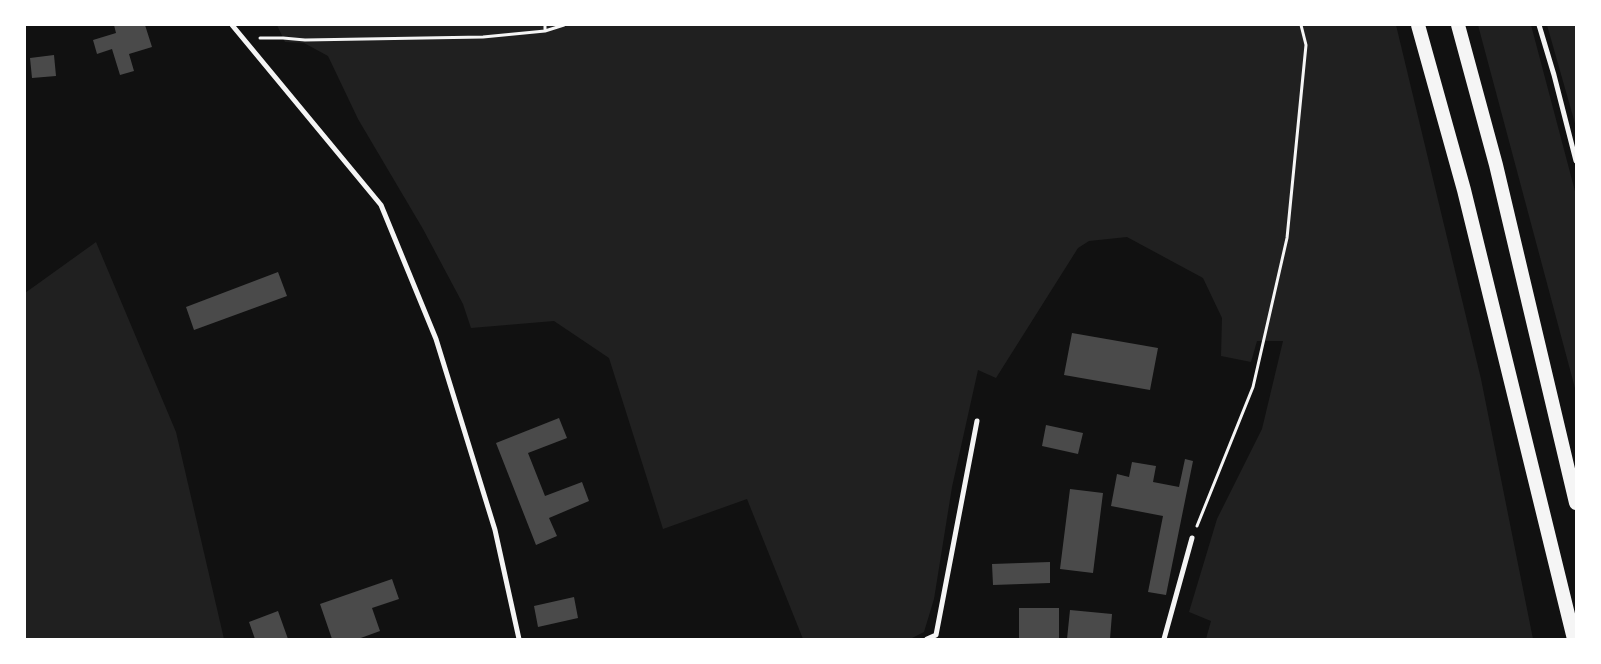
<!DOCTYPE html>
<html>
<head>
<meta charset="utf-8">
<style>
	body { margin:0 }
	#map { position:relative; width:1601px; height:664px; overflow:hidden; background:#111; font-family:"DM Sans",sans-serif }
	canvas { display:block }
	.frame { position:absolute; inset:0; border:26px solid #fff; pointer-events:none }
</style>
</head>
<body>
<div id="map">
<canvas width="1601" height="664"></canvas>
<div class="frame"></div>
</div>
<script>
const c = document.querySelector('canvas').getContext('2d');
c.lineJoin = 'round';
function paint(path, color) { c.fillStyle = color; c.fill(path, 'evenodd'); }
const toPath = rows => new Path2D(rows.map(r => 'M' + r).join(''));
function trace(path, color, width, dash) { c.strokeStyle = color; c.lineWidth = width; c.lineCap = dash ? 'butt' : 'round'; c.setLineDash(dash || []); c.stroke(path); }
paint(toPath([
	[277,25,1396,25,1481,379,1533,639,1206,639,1211,621,1189,612,1217,519,1262,429,1283,341,1257,341,1251,362,1221,356,1222,318,1203,278,1127,237,1089,241,1078,248,996,378,978,370,952,487,934,599,924,632,910,639,803,639,747,499,663,529,609,358,554,321,471,328,463,304,423,229,358,119,328,56,304,43,285,42],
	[1478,25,1531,25,1576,195,1576,392],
	[1547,25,1576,25,1576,127],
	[96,242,176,432,224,639,25,639,25,293]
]), '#202020');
paint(toPath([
	[114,25,145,25,152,47,129,54,134,71,120,75,112,49,97,54,93,40,116,33],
	[54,55,56,76,32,78,30,58],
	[278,272,287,296,194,330,186,307],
	[1072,333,1158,348,1150,390,1064,375],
	[559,418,567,438,528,453,545,496,582,482,589,501,549,518,557,536,536,545,496,443],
	[1046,425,1083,433,1078,454,1042,446],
	[1185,459,1193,461,1166,595,1148,592,1163,516,1111,506,1117,474,1129,477,1132,462,1156,466,1153,482,1179,487],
	[1070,489,1103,493,1093,573,1060,569],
	[1050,562,1050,583,993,585,992,564],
	[392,579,399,599,372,608,380,631,358,639,332,639,320,604],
	[574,597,578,618,538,627,534,606],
	[1019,608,1059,608,1059,639,1019,638],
	[1070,610,1112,614,1110,639,1067,639],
	[278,611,288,639,255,639,249,622]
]), '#4a4a4a');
trace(toPath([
	[545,31,545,25],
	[260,38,283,38,305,40,483,37,545,31,564,25],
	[1197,526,1253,387,1287,238,1306,45,1301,25]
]), '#f5f5f5', 3);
trace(toPath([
	[232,25,381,205,436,339,495,530,519,639],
	[1539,25,1554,75,1576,161],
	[927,639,936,635,977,421],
	[1164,639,1192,538]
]), '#f5f5f5', 5);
trace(toPath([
	[1418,25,1464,190,1574,639],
	[1458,25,1496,165,1576,503]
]), '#f5f5f5', 14);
</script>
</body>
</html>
